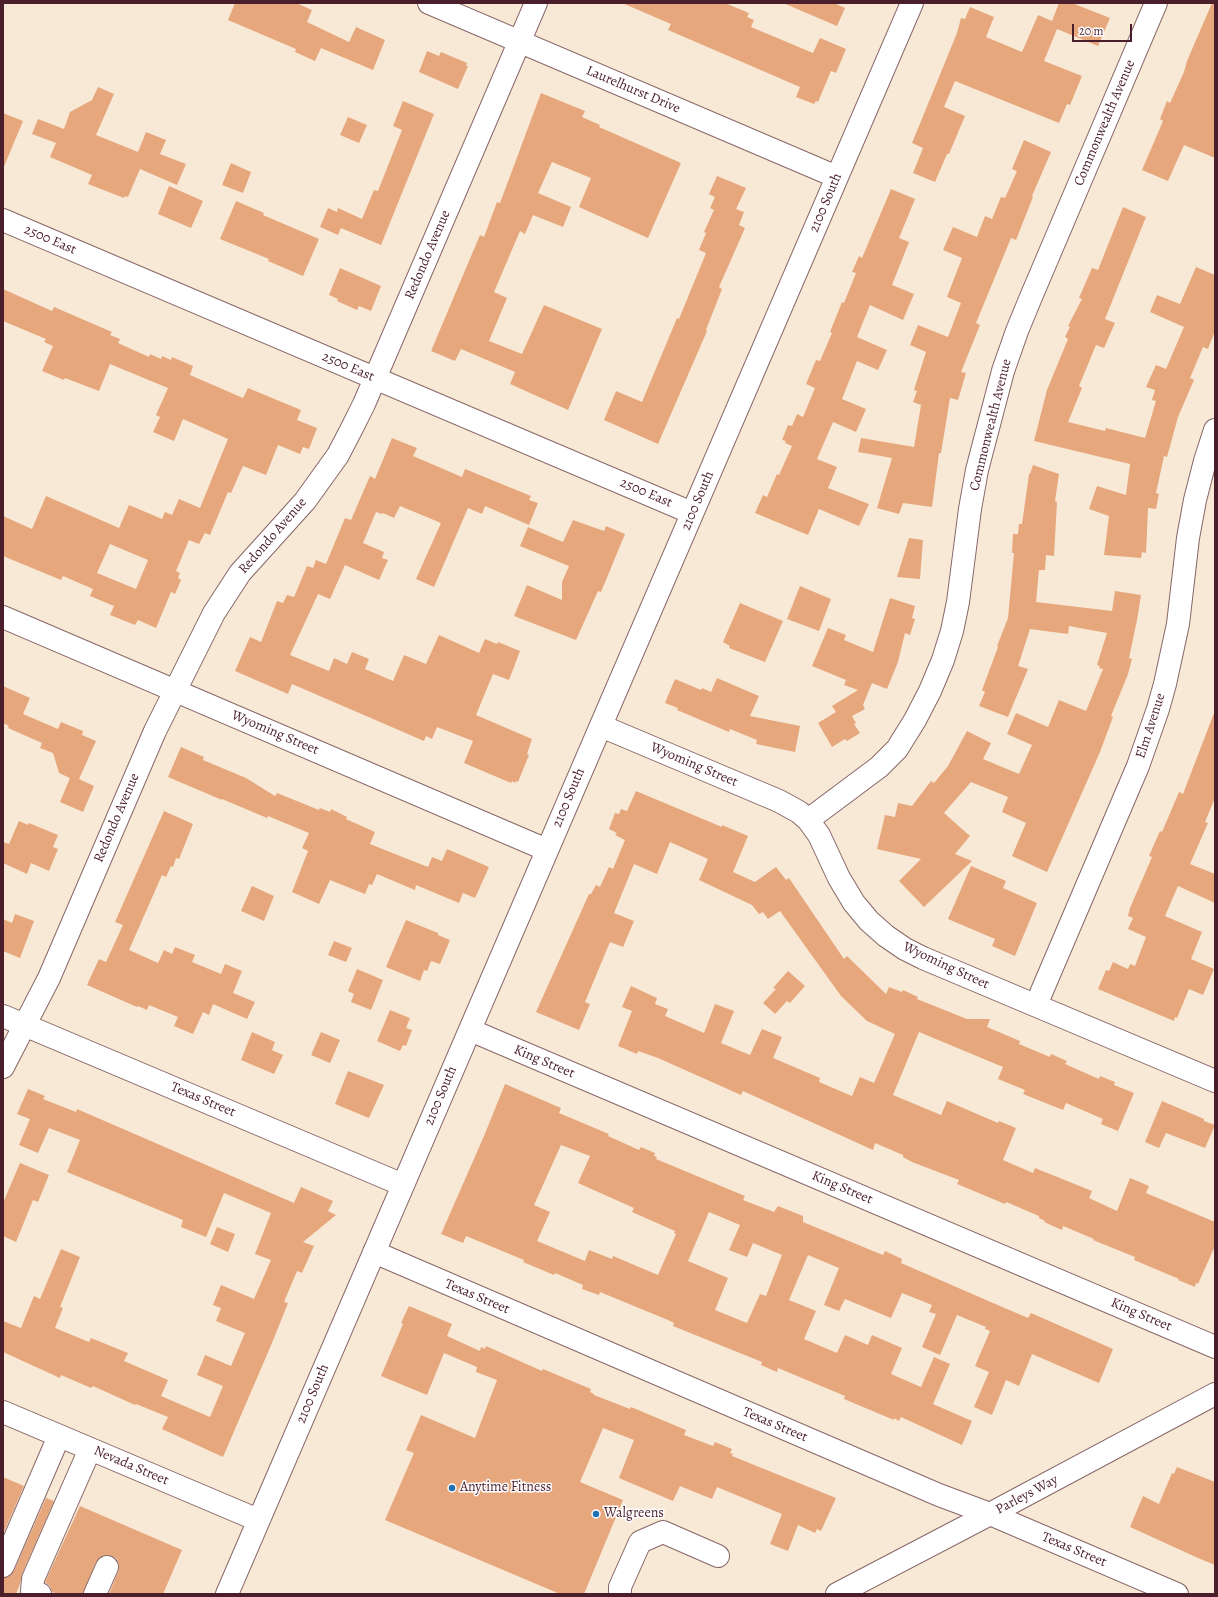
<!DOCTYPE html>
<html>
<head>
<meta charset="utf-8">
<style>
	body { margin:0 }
	#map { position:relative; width:1218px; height:1597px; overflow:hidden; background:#f8e9d6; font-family:Alegreya,serif }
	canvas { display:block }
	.frame { position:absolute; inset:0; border:4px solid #4a1f2b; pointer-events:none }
	.scale { position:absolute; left:1072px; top:24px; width:60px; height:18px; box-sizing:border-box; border:2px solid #4a1f2b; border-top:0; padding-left:5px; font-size:12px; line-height:14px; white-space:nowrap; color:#4a1f2b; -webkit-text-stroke:3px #fff; paint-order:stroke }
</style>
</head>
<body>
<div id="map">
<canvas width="1218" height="1597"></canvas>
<div class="frame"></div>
<div class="scale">20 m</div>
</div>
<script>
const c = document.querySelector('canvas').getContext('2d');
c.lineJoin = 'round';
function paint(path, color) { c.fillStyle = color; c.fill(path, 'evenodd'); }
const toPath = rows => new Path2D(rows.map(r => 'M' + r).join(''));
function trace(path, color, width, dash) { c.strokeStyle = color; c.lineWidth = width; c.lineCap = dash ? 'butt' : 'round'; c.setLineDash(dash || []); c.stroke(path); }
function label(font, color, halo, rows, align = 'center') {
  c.font = font + ' Alegreya,serif'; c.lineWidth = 3; c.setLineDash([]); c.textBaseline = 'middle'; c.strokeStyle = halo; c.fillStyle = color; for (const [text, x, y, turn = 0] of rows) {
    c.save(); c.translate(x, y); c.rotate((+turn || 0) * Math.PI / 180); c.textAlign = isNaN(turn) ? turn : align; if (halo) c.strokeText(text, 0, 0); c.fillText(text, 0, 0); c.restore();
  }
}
paint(toPath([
	[235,3,296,3,312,10,307,22,349,42,356,27,385,40,373,70,321,48,315,61,295,52,296,49,228,20],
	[622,3,725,3,749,13,747,17,754,20,751,27,813,53,820,38,846,49,836,73,831,71,818,102,816,101,814,104,796,97,800,87,668,30,671,24],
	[783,3,834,3,845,8,837,26],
	[1059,3,1072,3,1110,18,1098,46,1057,29,1044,61,1082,76,1070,105,1067,104,1059,123,955,81,944,107,965,116,949,154,947,154,935,182,913,173,923,148,912,143,957,33,961,18,965,19,970,7,994,17,986,37,1022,52,1038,15,1052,21],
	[1212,3,1215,3,1215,158,1184,145,1168,181,1142,170,1163,121,1160,119,1167,101,1170,103,1184,72,1187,61],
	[427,51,439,56,441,52,467,63,466,66,468,66,458,89,419,72],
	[98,87,114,94,96,135,138,152,146,132,166,140,160,154,186,164,177,185,140,169,128,197,125,196,124,198,88,184,92,175,50,157,56,143,32,134,38,119,64,129,70,112,92,100],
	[541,93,585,111,582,117,600,125,599,127,681,163,648,238,579,207,591,178,552,162,538,193,571,207,563,227,533,215,525,234,520,231,494,292,507,298,489,341,522,354,544,305,602,329,568,410,510,384,515,372,461,349,455,361,431,351,480,235,484,237,497,202,500,203],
	[403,101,434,114,381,245,341,228,338,235,320,227,328,208,337,212,338,208,362,219,374,190,378,191,402,130,393,126],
	[3,113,23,121,3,169],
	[348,117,367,125,359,143,340,135],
	[1024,140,1051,152,1032,196,1033,197,1016,240,1011,238,976,323,980,325,961,372,966,373,958,400,950,398,941,453,939,453,932,507,903,503,899,514,877,508,892,458,858,452,861,438,914,447,921,405,913,402,917,391,914,390,926,352,910,345,918,325,948,337,961,303,947,297,962,258,943,250,953,227,977,237,985,216,992,219,1001,197,1005,198,1017,171,1012,169],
	[231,163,251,172,243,193,222,185],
	[717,176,746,188,736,209,744,212,739,225,745,228,719,287,722,289,706,330,707,331,658,444,604,420,616,391,642,402,677,318,679,319,706,253,699,250,706,233,704,232,714,210,710,208,715,197,709,194],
	[169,186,203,201,191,228,158,214],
	[891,189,915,199,899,238,909,242,892,285,914,294,903,320,870,305,857,337,887,350,878,370,857,361,842,399,866,409,856,432,833,422,817,459,837,467,828,488,869,504,859,526,819,509,808,535,755,513,763,495,767,497,777,474,779,475,792,446,785,443,786,441,782,440,788,425,792,426,797,414,803,417,815,388,806,384,816,360,820,361,832,333,830,332,842,302,844,303,856,273,852,272,859,256,862,258],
	[236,201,264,213,263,215,319,239,303,276,268,261,269,259,220,239],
	[1123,207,1146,217,1105,319,1115,323,1104,348,1096,345,1079,386,1082,388,1068,422,1105,431,1106,428,1145,438,1156,401,1152,400,1155,390,1146,387,1156,365,1166,369,1184,327,1150,312,1157,295,1180,304,1196,267,1215,275,1215,331,1208,349,1203,347,1190,378,1194,380,1178,417,1167,457,1164,456,1156,493,1159,494,1156,509,1148,508,1146,553,1142,552,1141,558,1104,555,1109,516,1089,509,1097,486,1126,495,1130,464,1034,441,1047,390,1068,339,1065,337,1070,327,1068,326,1082,299,1079,298,1092,268,1098,270],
	[340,268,381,286,371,311,359,306,357,310,337,301,338,299,329,295],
	[3,289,52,311,54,307,112,332,110,335,120,339,118,343,149,357,150,354,161,359,162,356,171,360,172,357,193,366,190,375,243,398,248,388,301,410,297,420,317,428,309,449,303,447,300,454,278,445,266,475,243,466,231,493,228,492,210,535,205,533,199,544,189,540,176,571,180,573,178,578,181,580,175,594,171,592,156,628,138,620,135,625,110,615,114,606,90,596,93,589,63,576,61,580,3,556,3,516,32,529,46,496,119,528,129,505,162,519,165,512,172,515,179,499,200,508,228,439,183,419,174,441,153,432,160,417,156,415,168,388,110,364,99,391,65,378,64,380,42,371,53,346,44,342,46,339,3,321],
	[110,544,148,560,136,589,97,573],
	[392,438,417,448,413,456,462,477,465,469,531,496,529,500,538,503,529,525,485,506,482,514,468,508,434,587,416,579,441,523,400,506,394,518,383,513,382,514,376,512,363,543,384,552,382,558,388,560,379,580,345,565,330,599,318,594,290,655,329,671,334,658,347,664,352,652,369,659,365,669,393,681,404,655,426,664,439,635,479,653,485,639,497,644,498,642,520,651,509,680,493,674,476,715,532,739,527,754,529,755,518,782,516,781,515,783,512,781,511,783,464,763,473,741,437,727,432,739,426,736,424,741,292,684,288,694,235,671,250,637,261,642,277,601,283,603,287,595,294,597,307,566,313,568,316,560,326,564,345,518,351,520,370,476,375,479],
	[1033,465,1059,474,1055,501,1057,502,1054,556,1046,555,1045,570,1039,570,1036,602,1112,611,1115,591,1141,595,1137,620,1129,658,1132,659,1128,674,1111,716,1113,717,1100,752,1047,872,1012,856,1026,823,1002,812,1008,797,971,782,944,813,970,836,955,854,972,861,924,907,899,881,921,859,877,849,885,815,895,817,898,803,912,806,931,781,934,783,948,766,967,731,991,743,983,759,1019,774,1032,745,1007,734,1016,713,1048,727,1059,700,1086,711,1103,669,1099,668,1100,666,1097,665,1107,633,1069,626,1068,634,1030,629,1018,666,1028,669,1008,717,979,706,985,692,982,690,998,647,997,646,1008,618,1014,553,1012,553,1013,534,1018,534,1019,524,1022,524,1029,474,1030,474],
	[573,520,604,531,606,526,625,534,601,592,598,591,576,640,514,616,527,585,562,600,562,582,569,566,520,546,528,527,563,542],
	[909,538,923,540,920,579,897,577],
	[800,586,831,599,819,631,787,619],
	[890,598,915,606,912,618,915,619,910,635,905,633,898,662,887,689,872,683,863,705,865,709,852,716,856,723,854,724,860,733,847,741,845,739,832,747,818,723,836,712,832,706,858,690,844,685,846,680,812,666,828,628,846,635,844,640,873,652],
	[740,603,783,621,765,662,729,648,730,646,723,642],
	[717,678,759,696,750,716,800,726,795,752,756,744,757,740,730,729,729,732,677,710,678,708,665,703,675,679,701,690,702,688,711,692],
	[3,686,30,698,23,714,58,729,61,722,83,731,82,735,96,741,79,779,94,786,83,812,60,802,70,778,59,773,53,753,40,748,42,743,8,728,9,726,3,723],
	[1214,713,1215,713,1215,798,1205,822,1208,823,1190,864,1215,874,1215,903,1178,886,1165,916,1202,932,1191,959,1214,969,1203,995,1189,989,1177,1018,1175,1017,1174,1021,1098,989,1106,970,1109,971,1113,962,1128,969,1130,964,1135,966,1146,937,1128,929,1133,918,1128,916,1130,908,1152,857,1149,856,1160,831,1162,832,1179,792,1183,794],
	[181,747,204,757,203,760,246,778,275,796,277,793,319,810,320,808,330,812,331,809,347,817,346,819,375,832,370,844,400,856,428,867,432,857,442,861,447,849,489,867,475,898,463,893,459,903,416,885,415,890,377,874,372,885,369,884,365,894,330,880,319,904,292,892,308,851,302,848,309,833,268,816,267,818,222,799,222,800,168,777],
	[636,791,722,827,722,825,748,836,733,872,755,882,776,867,786,880,789,878,844,959,847,956,886,994,889,987,902,992,903,990,918,997,917,999,967,1019,990,1019,987,1027,1020,1041,1019,1044,1050,1057,1051,1054,1067,1061,1065,1064,1099,1079,1100,1076,1115,1082,1114,1085,1134,1093,1118,1131,1101,1124,1103,1119,1066,1103,1063,1110,1023,1094,1025,1090,998,1079,1003,1067,919,1032,893,1095,941,1115,947,1101,998,1123,999,1121,1016,1128,1003,1160,1033,1173,1035,1168,1092,1191,1089,1198,1117,1211,1130,1178,1149,1186,1146,1193,1215,1222,1215,1246,1198,1284,1196,1283,1195,1287,1178,1280,1179,1279,1134,1260,1135,1257,1093,1240,1094,1239,1063,1226,1062,1230,1044,1222,1045,1221,1039,1218,1039,1216,1011,1204,1006,1202,1005,1204,957,1184,959,1180,912,1162,903,1157,903,1155,875,1143,873,1150,743,1091,741,1095,658,1058,638,1051,637,1054,618,1046,632,1011,622,1007,631,986,657,998,655,1004,668,1009,665,1016,704,1033,715,1004,734,1011,721,1043,750,1055,762,1029,782,1037,773,1058,820,1078,819,1082,852,1096,860,1077,874,1083,895,1034,867,1021,841,996,780,911,768,919,763,912,759,914,752,905,699,880,708,859,670,842,657,874,634,864,614,913,634,921,623,947,610,942,585,1002,590,1004,579,1030,536,1012,589,894,591,894,596,885,600,887,609,867,613,869,625,840,615,835,617,833,609,829,615,813,619,814,621,809,627,811],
	[164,811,193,824,179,859,176,858,173,867,171,866,166,877,162,875,129,950,158,963,164,950,172,954,175,947,195,955,192,962,221,974,225,964,242,971,233,993,255,1002,247,1019,213,1004,209,1015,203,1012,193,1034,174,1026,178,1017,149,1005,147,1010,138,1006,137,1007,87,985,99,959,106,962,123,925,115,922],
	[19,821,28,825,29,823,58,835,53,847,58,849,49,871,31,863,27,874,3,863,3,842,9,844],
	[971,866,1006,881,1003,888,1037,903,1015,956,992,946,995,939,948,919],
	[252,886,274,896,264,921,241,911],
	[15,914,34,921,20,958,3,951,3,919,12,923],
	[406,920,438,933,438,935,450,940,440,964,431,961,427,971,424,970,420,981,386,967],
	[334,941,352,948,346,962,328,955],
	[357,969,383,980,371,1010,351,1002,354,994,348,991],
	[788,971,805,986,790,1003,787,1001,775,1014,763,1003,776,989,773,988],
	[390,1010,410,1018,406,1028,412,1030,406,1046,403,1045,400,1051,377,1041],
	[252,1032,275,1042,272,1050,283,1055,274,1074,241,1060],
	[321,1032,340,1040,330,1063,311,1055],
	[348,1071,384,1085,369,1118,335,1104],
	[505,1084,561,1108,559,1113,609,1134,608,1136,639,1150,641,1147,655,1153,654,1156,657,1157,656,1159,745,1196,743,1200,774,1212,778,1206,803,1216,803,1222,873,1251,883,1255,885,1251,902,1259,901,1263,993,1303,1028,1318,1031,1313,1113,1349,1099,1383,1032,1354,1019,1386,1006,1380,992,1415,974,1407,989,1372,975,1366,990,1331,985,1329,986,1327,957,1315,940,1355,922,1347,936,1314,929,1312,932,1305,902,1293,891,1318,845,1299,839,1311,824,1305,839,1268,808,1255,789,1300,816,1311,804,1339,837,1353,845,1335,868,1345,872,1335,902,1348,891,1374,921,1387,934,1357,950,1364,933,1404,972,1421,962,1445,901,1417,899,1421,894,1418,894,1420,844,1399,845,1396,778,1368,777,1372,761,1365,762,1362,673,1326,674,1323,668,1320,600,1292,599,1295,582,1289,583,1285,555,1273,554,1275,535,1267,523,1262,524,1260,466,1236,463,1243,441,1234,484,1136],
	[561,1145,590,1156,578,1183,634,1208,632,1212,675,1231,674,1233,676,1234,658,1275,613,1256,612,1259,589,1250,585,1261,537,1241,550,1212,534,1205],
	[709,1212,740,1225,729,1250,747,1257,753,1243,782,1255,766,1296,760,1294,747,1323,715,1310,728,1278,688,1261],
	[28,1089,45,1096,43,1099,76,1112,77,1109,294,1203,301,1187,333,1201,328,1211,336,1215,303,1242,314,1246,302,1273,297,1271,284,1302,288,1303,272,1343,223,1457,162,1429,168,1417,136,1404,135,1405,93,1386,91,1388,61,1375,60,1378,3,1352,3,1321,21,1328,34,1296,40,1299,61,1249,80,1257,60,1307,63,1308,55,1328,89,1342,91,1338,128,1353,124,1361,168,1380,161,1396,210,1417,223,1386,197,1375,205,1355,231,1366,245,1333,216,1321,221,1308,213,1305,221,1285,254,1299,271,1260,255,1254,271,1213,224,1193,206,1237,181,1227,183,1220,67,1172,80,1140,49,1128,38,1153,19,1145,30,1119,17,1114],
	[1162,1101,1204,1119,1204,1121,1215,1125,1205,1148,1166,1133,1159,1148,1145,1142],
	[20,1163,49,1175,38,1202,33,1200,16,1242,3,1236,3,1203],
	[217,1227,235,1234,228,1252,210,1244],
	[409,1306,452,1324,447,1336,480,1351,481,1347,485,1349,486,1346,542,1371,543,1369,591,1389,590,1392,594,1394,594,1395,630,1409,631,1407,686,1430,684,1435,713,1446,715,1442,732,1449,730,1453,733,1454,732,1456,836,1498,821,1531,817,1529,815,1533,798,1525,788,1551,770,1544,782,1514,717,1487,712,1499,680,1486,673,1501,619,1478,634,1440,603,1428,580,1482,623,1500,584,1594,560,1594,385,1520,414,1453,406,1450,421,1415,475,1438,497,1380,476,1372,477,1367,444,1353,427,1395,381,1376,403,1324,401,1323],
	[1177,1467,1215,1482,1215,1565,1198,1558,1130,1527,1143,1496,1159,1504,1172,1473,1174,1474],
	[3,1477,24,1486,3,1534],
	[46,1498,54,1501,22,1574,20,1584,16,1594,3,1594,3,1578,10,1576,14,1571],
	[80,1506,182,1550,163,1594,109,1594,118,1572,119,1566,117,1559,112,1556,106,1555,100,1557,96,1562,83,1594,58,1594,52,1592,50,1586,45,1582]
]), '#e7a77d');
const minor = toPath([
	[429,3,837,177],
	[3,220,692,513],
	[3,617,547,850],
	[601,726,779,801,799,812,808,820,819,835,839,878,854,903,869,921,886,936,905,949,923,958,1215,1081],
	[808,820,879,767,897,749,915,720,930,691,943,660,952,631,958,602,970,509,977,470,1003,371,1017,331,1031,297,1156,3],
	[1036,1005,1138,766,1158,709,1165,684,1178,624,1188,538,1195,500,1205,461,1215,430],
	[3,1016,403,1185],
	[470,1030,1215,1347],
	[3,1067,49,978,155,731,214,613,240,573,305,501,338,455,351,430,364,404,536,3],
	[374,1252,939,1495,990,1514,1177,1594],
	[3,1412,258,1520],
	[3,1566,59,1436],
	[40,1594,32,1591,33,1579,90,1449],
	[95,1594,107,1567],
	[227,1594,912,3],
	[620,1594,620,1587,640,1542,663,1532,718,1556]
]);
const major = toPath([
	[837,1594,990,1514,1215,1394]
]);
trace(minor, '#876667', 24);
trace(major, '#876667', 24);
trace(minor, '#fff', 22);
trace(major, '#fff', 22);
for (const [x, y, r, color] of [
	[452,1488,4,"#1f6fb2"],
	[596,1514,4,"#1f6fb2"]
]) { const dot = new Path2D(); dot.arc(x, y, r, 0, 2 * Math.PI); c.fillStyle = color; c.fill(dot); trace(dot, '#fff', 1.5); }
label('14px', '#4a1f2b', '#fff', [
	["Laurelhurst Drive",633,90,23],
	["Commonwealth Avenue",1105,123,-67],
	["2100 South",826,203,-67],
	["2500 East",50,240,23],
	["Redondo Avenue",428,255,-67],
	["2500 East",348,367,23],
	["Commonwealth Avenue",991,425,-76],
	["2500 East",646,493,23],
	["2100 South",698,501,-67],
	["Redondo Avenue",273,536,-49],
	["Elm Avenue",1151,726,-72],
	["Wyoming Street",275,733,23],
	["Wyoming Street",694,765,23],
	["2100 South",569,798,-67],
	["Redondo Avenue",117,818,-67],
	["Wyoming Street",946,966,25],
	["King Street",544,1062,23],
	["2100 South",441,1096,-67],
	["Texas Street",203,1100,23],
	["King Street",842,1188,23],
	["Texas Street",477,1297,23],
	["King Street",1141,1315,23],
	["2100 South",313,1394,-67],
	["Texas Street",775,1425,23],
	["Nevada Street",131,1466,23],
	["Parleys Way",1027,1495,-28],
	["Texas Street",1074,1550,23]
]);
label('14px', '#4a1f2b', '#fff', [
	["Anytime Fitness",460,1488],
	["Walgreens",604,1514]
], 'left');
</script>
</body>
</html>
